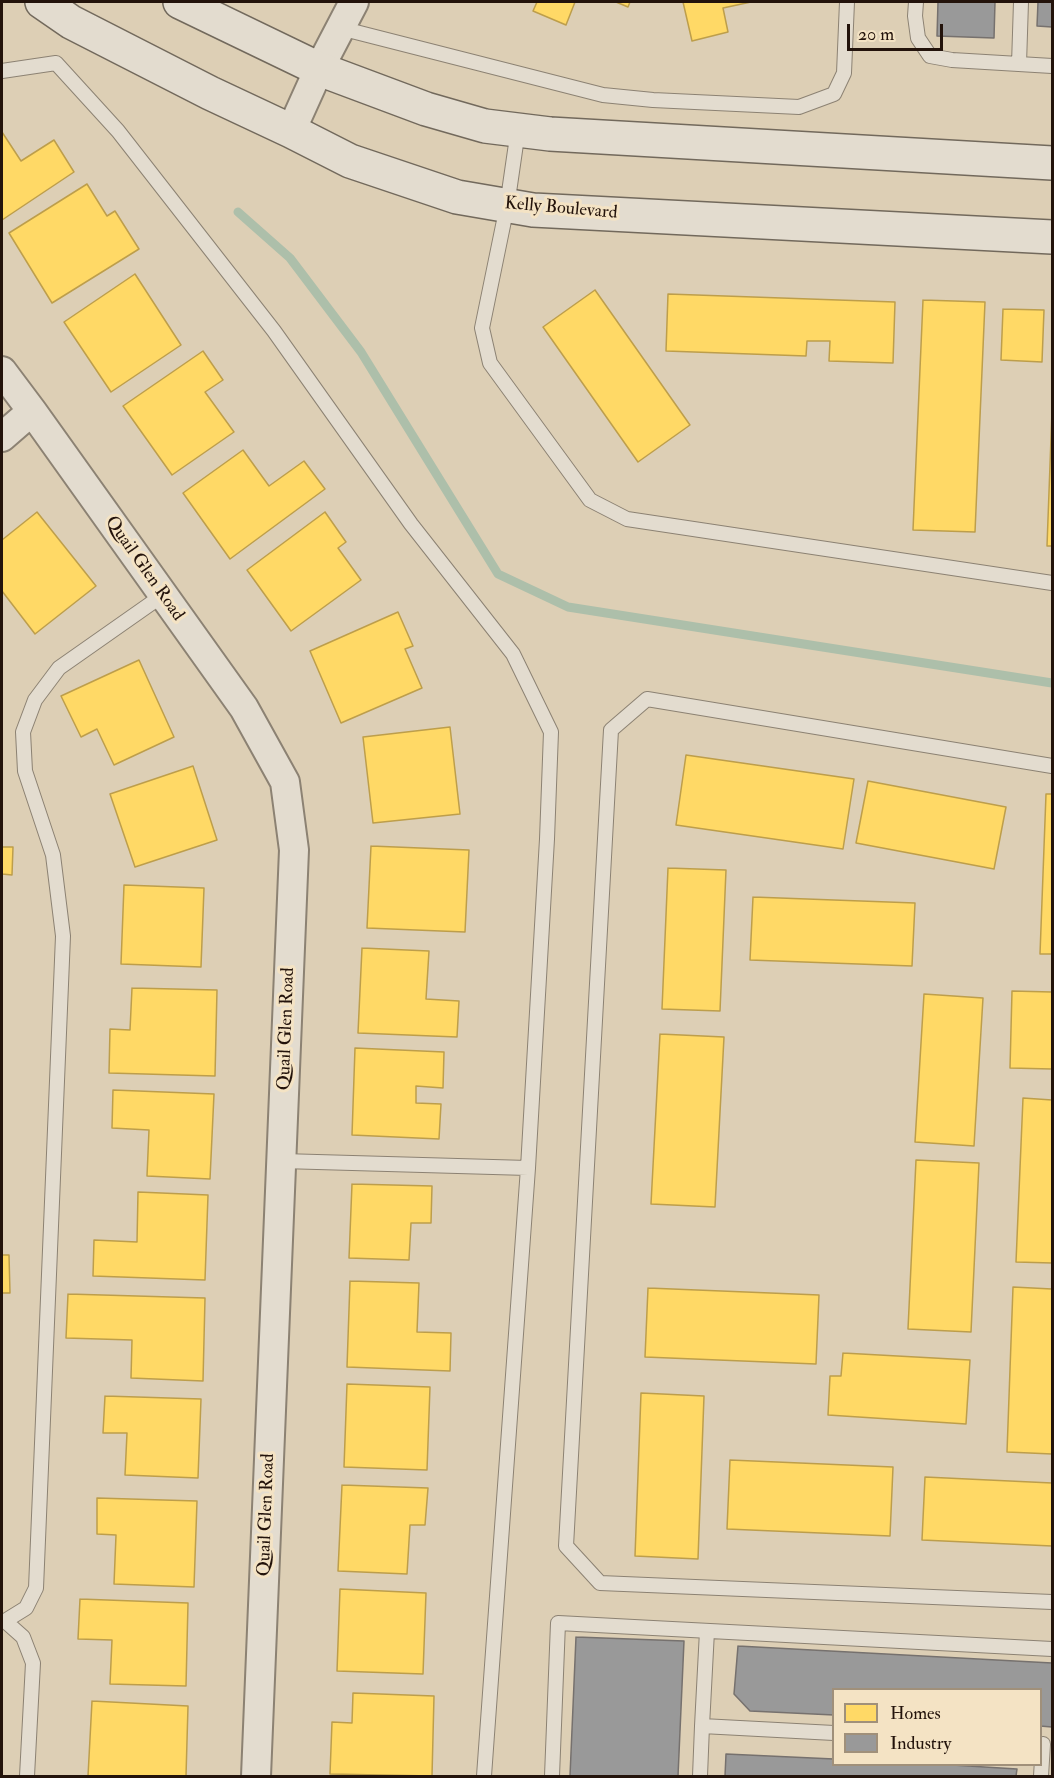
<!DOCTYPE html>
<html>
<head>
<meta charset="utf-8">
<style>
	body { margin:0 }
	#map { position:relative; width:1054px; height:1778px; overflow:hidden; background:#ddcfb5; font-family:"IM FELL Double Pica",serif }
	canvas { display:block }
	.frame { position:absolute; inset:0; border:3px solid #23130b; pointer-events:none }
	.legend { position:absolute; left:832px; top:1688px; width:210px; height:78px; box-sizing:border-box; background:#f4e3c4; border:2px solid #a0907a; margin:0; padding:8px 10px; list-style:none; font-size:18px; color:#23130b }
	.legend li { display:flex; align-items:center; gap:12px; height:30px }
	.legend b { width:30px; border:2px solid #a0907a }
	.scale { position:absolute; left:847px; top:24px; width:96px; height:27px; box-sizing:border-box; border:3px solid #23130b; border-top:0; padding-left:8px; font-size:18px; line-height:21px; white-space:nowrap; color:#23130b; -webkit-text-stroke:4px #f4e3c4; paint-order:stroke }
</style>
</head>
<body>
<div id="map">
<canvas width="1054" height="1778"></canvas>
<div class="frame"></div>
<ul class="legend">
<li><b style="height:16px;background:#ffd966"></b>Homes</li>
<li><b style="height:16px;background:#999"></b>Industry</li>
</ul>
<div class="scale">20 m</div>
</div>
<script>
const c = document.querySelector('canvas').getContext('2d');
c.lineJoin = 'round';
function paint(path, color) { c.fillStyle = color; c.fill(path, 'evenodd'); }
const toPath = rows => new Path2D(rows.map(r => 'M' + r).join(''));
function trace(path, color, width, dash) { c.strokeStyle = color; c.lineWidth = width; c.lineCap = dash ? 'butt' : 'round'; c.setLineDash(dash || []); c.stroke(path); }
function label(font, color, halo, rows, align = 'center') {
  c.font = font + ' "IM FELL Double Pica",serif'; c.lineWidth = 6; c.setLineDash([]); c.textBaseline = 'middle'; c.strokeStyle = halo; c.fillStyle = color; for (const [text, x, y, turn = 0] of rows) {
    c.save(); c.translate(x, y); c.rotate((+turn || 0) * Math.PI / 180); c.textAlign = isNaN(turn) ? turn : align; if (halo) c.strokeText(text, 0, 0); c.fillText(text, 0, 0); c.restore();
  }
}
const homes = toPath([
	[537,2,575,2,566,25,533,11,537,2],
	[616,2,630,2,628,7,616,2],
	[683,2,751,2,723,8,728,32,692,41,683,2],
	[2,132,21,161,54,140,74,172,2,220,2,132],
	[87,184,107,216,115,211,139,249,52,303,9,233,87,184],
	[135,274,181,345,111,392,64,322,135,274],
	[595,290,690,425,638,462,543,327,595,290],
	[668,294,895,302,893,363,829,361,830,341,807,341,806,356,666,351,668,294],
	[923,300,985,302,975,532,913,530,923,300],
	[1003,309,1044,310,1042,362,1001,360,1003,309],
	[203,351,223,380,205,392,234,432,172,475,123,406,203,351],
	[1052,411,1052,546,1047,546,1052,411],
	[243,450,269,486,304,461,325,489,230,559,183,493,243,450],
	[37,512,96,586,35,634,2,591,2,540,37,512],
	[325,512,346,542,338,548,361,580,291,631,247,570,325,512],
	[398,612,413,646,405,649,422,688,341,723,310,651,398,612],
	[139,660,174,737,114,765,97,729,81,737,61,696,139,660],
	[450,727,460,814,373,823,363,737,450,727],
	[686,755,854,779,843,849,676,825,686,755],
	[193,766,217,840,135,867,110,794,193,766],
	[868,781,1006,807,994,869,856,843,868,781],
	[1046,794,1052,794,1052,954,1040,954,1046,794],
	[371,846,469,850,465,932,367,928,371,846],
	[2,847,13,847,12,875,2,874,2,847],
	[668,868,726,870,720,1011,662,1009,668,868],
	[124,885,204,888,201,967,121,964,124,885],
	[753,897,915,903,912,966,750,960,753,897],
	[362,948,429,951,426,999,459,1001,457,1037,358,1033,362,948],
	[132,988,217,990,215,1076,109,1073,110,1029,130,1030,132,988],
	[1012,991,1052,992,1052,1069,1010,1068,1012,991],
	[924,994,983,998,974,1146,915,1142,924,994],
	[660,1034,724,1037,715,1207,651,1204,660,1034],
	[355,1048,444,1052,443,1088,416,1086,416,1103,441,1104,439,1139,352,1135,355,1048],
	[113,1090,214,1094,210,1179,147,1176,149,1130,112,1128,113,1090],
	[1023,1098,1052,1100,1052,1263,1016,1262,1023,1098],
	[916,1160,979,1163,971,1332,908,1329,916,1160],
	[352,1184,432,1186,431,1223,411,1223,409,1260,349,1258,352,1184],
	[138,1192,208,1195,205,1280,93,1276,94,1240,137,1242,138,1192],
	[2,1255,9,1255,10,1293,2,1293,2,1255],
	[350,1281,419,1283,417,1332,451,1333,450,1371,347,1367,350,1281],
	[1013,1287,1052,1289,1052,1454,1007,1452,1013,1287],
	[648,1288,819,1295,816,1364,645,1357,648,1288],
	[68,1294,205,1298,203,1381,131,1378,132,1340,66,1338,68,1294],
	[843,1353,970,1360,966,1424,828,1415,830,1376,841,1376,843,1353],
	[347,1384,430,1387,427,1470,344,1467,347,1384],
	[641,1393,704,1396,698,1559,635,1556,641,1393],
	[105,1396,201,1399,198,1478,125,1475,127,1433,103,1433,105,1396],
	[730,1460,893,1467,890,1536,727,1529,730,1460],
	[925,1477,1052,1483,1052,1546,922,1540,925,1477],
	[342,1485,428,1488,425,1525,410,1525,407,1574,338,1571,342,1485],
	[97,1498,197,1501,194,1587,114,1584,116,1535,97,1534,97,1498],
	[340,1589,426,1593,423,1674,337,1671,340,1589],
	[80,1599,188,1603,186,1686,110,1684,112,1640,78,1639,80,1599],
	[353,1693,434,1696,432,1776,330,1774,332,1722,352,1723,353,1693],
	[92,1701,188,1706,186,1776,88,1776,92,1701]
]);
paint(homes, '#ffd966');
trace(homes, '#bd9e4b', 1.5);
const industry = toPath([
	[938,2,995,2,994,38,937,36,938,2],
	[1038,2,1052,2,1052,27,1037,26,1038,2],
	[576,1637,684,1641,678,1776,570,1776,576,1637],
	[738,1646,1052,1663,1052,1727,1040,1726,1040,1690,834,1690,834,1715,750,1711,734,1694,738,1646],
	[726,1754,834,1759,834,1764,936,1764,1017,1769,1016,1776,725,1776,726,1754]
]);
paint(industry, '#999');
trace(industry, '#76716e', 1.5);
trace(toPath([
	[238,212,290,258,361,352,498,574,568,607,1052,683]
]), '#adbfaa', 9);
const lane = toPath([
	[916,2,915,16,918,38,930,56,952,60,1052,66],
	[340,28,603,95,653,100,799,107,834,94,844,73,847,2],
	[1019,64,1021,2],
	[2,71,56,63,118,131,274,331,411,524,513,654,551,732,547,839,528,1168,484,1776],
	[518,130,507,206,482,328,490,363,590,500,627,519,1052,583],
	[1052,766,647,699,611,730,566,1546,600,1583,1052,1602],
	[282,1161,528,1168],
	[2,1621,5,1621,26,1608,36,1588,63,936,53,855,25,771,23,732,35,700,59,668,163,595],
	[5,1621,23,1637,33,1663,27,1776],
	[707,1631,702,1726,834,1733],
	[552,1776,558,1623,1052,1649],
	[700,1776,702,1726],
	[1041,1776,1043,1744]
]);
const street = toPath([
	[291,131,319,69,354,2],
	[2,371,32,411,244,708,285,782,294,850,256,1776],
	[2,437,32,411]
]);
const secondary = toPath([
	[42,2,71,22,210,93,291,131,350,161,457,197,533,210,1052,237],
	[180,2,319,69,426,109,485,126,550,134,1052,163]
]);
trace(lane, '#8c8273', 16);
trace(street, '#8c8273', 32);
trace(secondary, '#72695c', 36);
trace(lane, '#e3dccf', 14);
trace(street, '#e3dccf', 28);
trace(secondary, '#e3dccf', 33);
label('18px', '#23130b', '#f4e3c4', [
	["Kelly Boulevard",561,209,5],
	["Quail Glen Road",144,569,55],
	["Quail Glen Road",287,1029,-88],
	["Quail Glen Road",267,1515,-88]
]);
</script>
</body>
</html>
